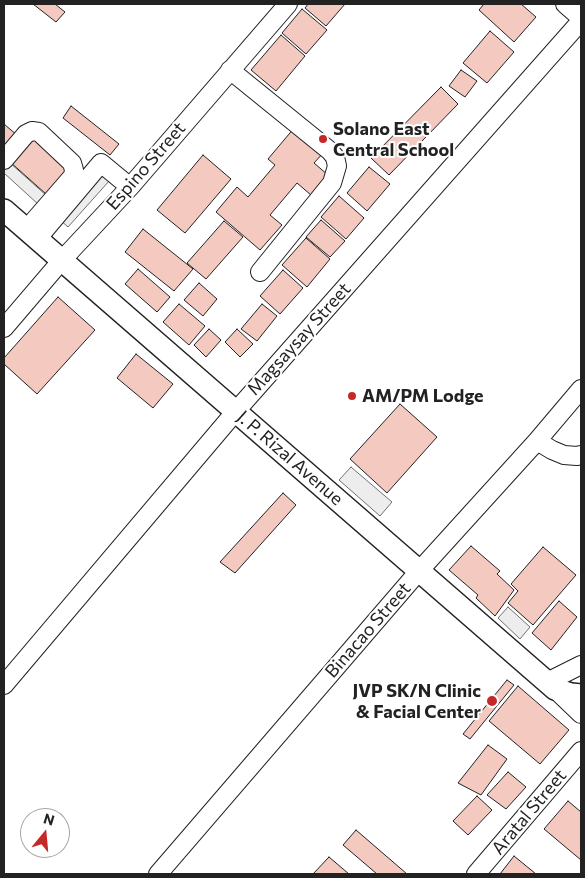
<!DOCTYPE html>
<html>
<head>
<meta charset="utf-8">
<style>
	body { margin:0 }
	#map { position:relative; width:585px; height:878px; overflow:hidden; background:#fff; font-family:Commissioner,sans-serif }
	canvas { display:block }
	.frame { position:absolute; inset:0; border:5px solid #222; pointer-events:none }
	.north { position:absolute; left:20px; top:808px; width:50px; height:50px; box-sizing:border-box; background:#fff; border:1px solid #a7a7a7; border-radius:50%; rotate:17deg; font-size:14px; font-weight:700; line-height:20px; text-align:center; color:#222 }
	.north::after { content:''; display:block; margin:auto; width:18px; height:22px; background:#c62828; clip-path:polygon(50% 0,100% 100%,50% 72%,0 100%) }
</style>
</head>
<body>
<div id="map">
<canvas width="585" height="878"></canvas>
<div class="frame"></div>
<div class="north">N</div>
</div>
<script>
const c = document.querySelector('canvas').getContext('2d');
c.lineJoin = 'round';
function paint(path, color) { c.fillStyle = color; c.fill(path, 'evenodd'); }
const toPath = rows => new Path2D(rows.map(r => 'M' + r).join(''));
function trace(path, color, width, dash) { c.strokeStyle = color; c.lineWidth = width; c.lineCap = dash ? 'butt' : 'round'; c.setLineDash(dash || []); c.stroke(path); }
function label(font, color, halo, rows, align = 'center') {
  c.font = font + ' Commissioner,sans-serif'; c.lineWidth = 4; c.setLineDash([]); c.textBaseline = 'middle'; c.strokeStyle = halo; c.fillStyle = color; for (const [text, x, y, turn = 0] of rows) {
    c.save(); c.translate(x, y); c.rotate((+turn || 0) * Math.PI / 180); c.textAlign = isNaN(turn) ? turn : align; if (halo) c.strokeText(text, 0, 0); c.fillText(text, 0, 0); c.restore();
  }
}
const parking = toPath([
	[9,162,47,196,39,205,4,173,4,167,9,162],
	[100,173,110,180,68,227,59,219,100,173],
	[351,467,392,502,380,516,339,480,351,467],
	[508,607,530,627,520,639,498,618,508,607]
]);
paint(parking, '#ededed');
trace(parking, '#6f6f6f', 1);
const building = toPath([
	[33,4,55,4,65,12,56,22,33,4],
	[308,4,345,4,326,26,305,8,308,4],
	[484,4,521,4,536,17,514,42,479,10,484,4],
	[302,9,327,30,306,54,282,33,302,9],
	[490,31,514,52,487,83,463,63,490,31],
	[281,35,305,56,276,91,251,70,281,35],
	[461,70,477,81,465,97,449,86,461,70],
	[441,87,458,104,389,175,371,158,441,87],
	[71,106,119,144,110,155,63,118,71,106],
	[4,124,18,136,4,153,4,124],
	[295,127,324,152,314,163,328,175,311,195,297,183,270,215,282,225,260,250,216,212,237,187,248,197,275,165,268,159,295,127],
	[34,134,69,169,46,194,9,161,34,134],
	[203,155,231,179,185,233,157,210,203,155],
	[369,167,390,184,367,211,347,193,369,167],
	[339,196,364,218,346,239,321,217,339,196],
	[321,220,345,241,330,257,306,237,321,220],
	[224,221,243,237,206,279,187,263,224,221],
	[143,229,193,269,174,291,125,252,143,229],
	[306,238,330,259,307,287,282,265,306,238],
	[138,269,170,297,157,312,125,284,138,269],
	[283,270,303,288,280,314,260,296,283,270],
	[199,283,217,299,203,316,184,300,199,283],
	[58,297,95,330,37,394,4,364,4,358,58,297],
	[179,304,205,326,189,345,163,322,179,304],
	[262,304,277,316,257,341,241,329,262,304],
	[209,329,221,340,206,357,194,345,209,329],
	[237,329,253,344,240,357,225,342,237,329],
	[136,354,173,384,153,408,117,378,136,354],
	[400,404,437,437,387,493,350,459,400,404],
	[283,493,296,505,235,573,220,562,283,493],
	[471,546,500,571,497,574,514,590,495,616,476,598,478,595,449,570,471,546],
	[543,547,576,575,533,625,508,603,518,591,511,584,543,547],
	[559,601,577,617,551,650,532,633,559,601],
	[507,680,514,685,470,739,463,734,507,680],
	[518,686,569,730,540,764,489,721,518,686],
	[488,745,507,759,481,795,458,783,488,745],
	[508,772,526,787,506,809,487,795,508,772],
	[477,796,492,810,468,835,453,821,477,796],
	[568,801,581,812,581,860,544,829,568,801],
	[356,830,407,874,377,874,343,845,356,830],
	[514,856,536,874,500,874,514,856],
	[329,857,349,874,313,874,329,857]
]);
paint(building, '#f3c9c0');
trace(building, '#222', 1);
const minor = toPath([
	[565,4,581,18],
	[230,70,330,151,335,157,337,166,332,183,260,272],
	[4,160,26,134,32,131,39,132,72,163,74,170,73,176,26,230],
	[37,239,101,163,130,187],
	[4,328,62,260,130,187,288,4],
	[537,441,552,450,564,455,577,456,581,455],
	[547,682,581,665],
	[4,685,236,411,581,21],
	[556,690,581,714],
	[158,874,419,571,537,441,581,389],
	[476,874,581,751]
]);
const major = toPath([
	[4,210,555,689,571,694,581,695]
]);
trace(minor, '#222', 20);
trace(major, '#222', 24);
trace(minor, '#fff', 18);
trace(major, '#fff', 21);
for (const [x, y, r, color] of [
	[323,139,5,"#c62828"],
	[352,396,5,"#c62828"],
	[492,701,6,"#c62828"]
]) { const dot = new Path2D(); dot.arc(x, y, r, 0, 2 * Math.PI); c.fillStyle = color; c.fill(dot); trace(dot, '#fff', 2); }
label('bold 18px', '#222', '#fff', [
	["Solano East",333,129],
	["Central School",333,150],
	["AM/PM Lodge",362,396],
	["JVP SK/N Clinic",481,691,"right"],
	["& Facial Center",481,712,"right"]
], 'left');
label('18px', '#222', '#fff', [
	["Espino Street",146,166,-49],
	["Magsaysay Street",299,339,-48],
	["J. P. Rizal Avenue",290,458,41],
	["Binacao Street",368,630,-49],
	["Aratal Street",529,812,-50]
]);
</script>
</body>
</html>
